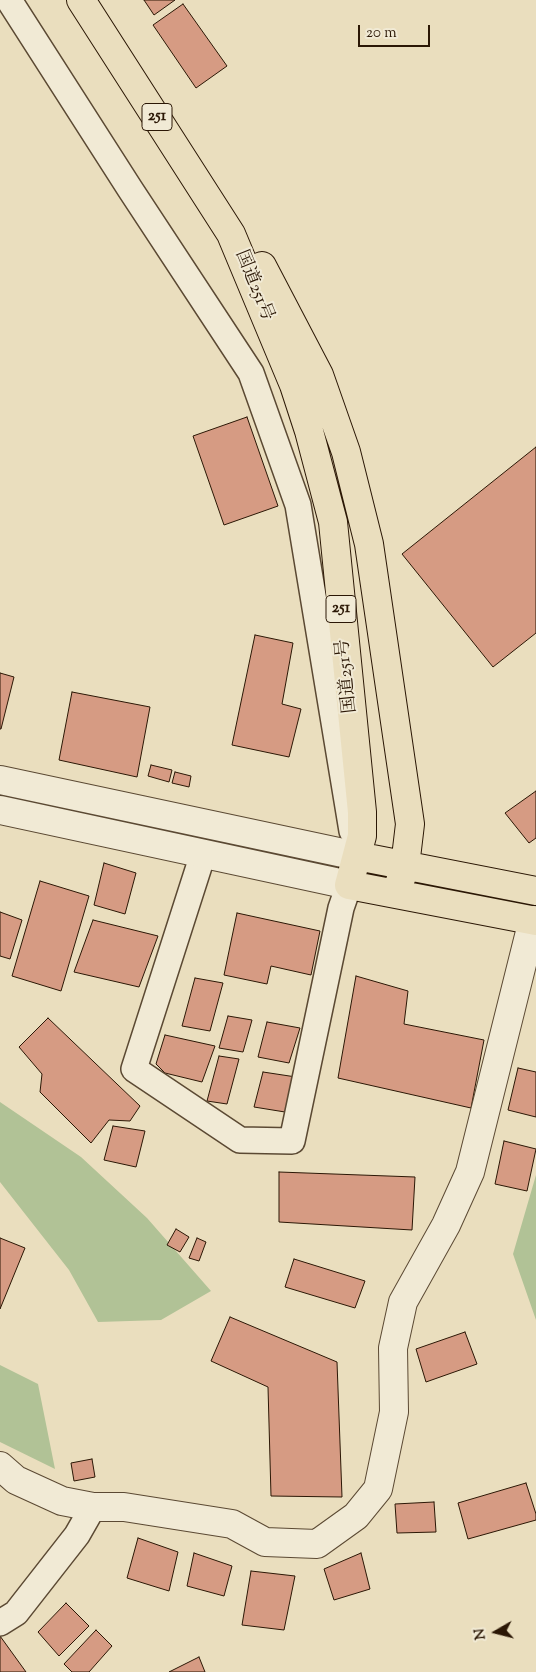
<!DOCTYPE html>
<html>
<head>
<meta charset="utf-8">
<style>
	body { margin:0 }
	#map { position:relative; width:536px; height:1672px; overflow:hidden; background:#eadebe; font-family:"Sorts Mill Goudy",serif }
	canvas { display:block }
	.north { position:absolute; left:471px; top:1607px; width:50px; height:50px; -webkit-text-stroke:4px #f1ead5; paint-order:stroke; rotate:262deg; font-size:14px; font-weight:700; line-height:20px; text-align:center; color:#2b1705 }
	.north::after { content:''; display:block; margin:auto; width:18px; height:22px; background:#2b1705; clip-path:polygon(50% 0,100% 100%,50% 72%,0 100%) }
	.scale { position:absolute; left:358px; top:25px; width:72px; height:22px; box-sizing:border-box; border:2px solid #2b1705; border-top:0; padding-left:6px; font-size:15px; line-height:18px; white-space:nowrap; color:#2b1705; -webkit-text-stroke:4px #f1ead5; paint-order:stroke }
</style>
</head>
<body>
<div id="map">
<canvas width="536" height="1672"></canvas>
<div class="north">N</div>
<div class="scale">20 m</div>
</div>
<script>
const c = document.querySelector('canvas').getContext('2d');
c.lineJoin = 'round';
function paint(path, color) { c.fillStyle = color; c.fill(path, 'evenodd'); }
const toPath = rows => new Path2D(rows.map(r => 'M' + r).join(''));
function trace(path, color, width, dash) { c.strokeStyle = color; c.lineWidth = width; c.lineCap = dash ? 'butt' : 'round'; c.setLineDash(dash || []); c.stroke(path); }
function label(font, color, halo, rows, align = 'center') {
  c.font = font + ' "Sorts Mill Goudy","Noto Serif JP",serif'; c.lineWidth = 4; c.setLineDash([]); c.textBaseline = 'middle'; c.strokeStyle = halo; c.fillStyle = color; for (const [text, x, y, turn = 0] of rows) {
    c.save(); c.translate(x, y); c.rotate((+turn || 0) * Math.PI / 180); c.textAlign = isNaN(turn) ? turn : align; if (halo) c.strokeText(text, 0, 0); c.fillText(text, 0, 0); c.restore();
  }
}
paint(toPath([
	[0,1102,81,1157,147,1218,211,1291,161,1320,98,1322,69,1270,0,1182],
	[536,1175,536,1320,513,1254],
	[0,1365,38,1384,55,1469,0,1442]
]), '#b1c296');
const building = toPath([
	[144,0,175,0,154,15,144,0],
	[183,4,227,66,196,88,153,25,183,4],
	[247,417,278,506,224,525,193,436,247,417],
	[536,447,536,633,493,667,402,554,536,447],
	[255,635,293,643,282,704,301,709,289,757,232,745,255,635],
	[0,673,14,677,1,729,0,729,0,673],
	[72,692,150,707,137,777,59,760,72,692],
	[151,765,172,770,169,782,148,776,151,765],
	[175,772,191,776,189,787,172,783,175,772],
	[536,791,536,838,529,843,505,813,536,791],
	[104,863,136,873,125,914,94,905,104,863],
	[40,881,89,896,61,991,12,976,40,881],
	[0,912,22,920,10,959,0,956,0,912],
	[237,913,320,931,311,975,271,966,267,984,224,975,237,913],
	[93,920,158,936,139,987,74,972,93,920],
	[356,976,408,991,404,1024,484,1040,471,1108,338,1078,356,976],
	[195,978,223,983,210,1031,182,1026,195,978],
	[228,1016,252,1020,243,1052,219,1048,228,1016],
	[48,1018,140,1106,130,1121,109,1120,91,1143,40,1092,42,1074,19,1047,48,1018],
	[267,1022,300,1028,289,1063,258,1057,267,1022],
	[165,1035,215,1046,202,1082,165,1073,156,1064,165,1035],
	[219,1056,239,1059,227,1104,207,1101,219,1056],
	[518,1068,536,1072,536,1117,508,1110,518,1068],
	[263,1072,296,1077,285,1112,254,1107,263,1072],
	[113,1126,145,1131,136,1167,104,1160,113,1126],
	[504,1141,536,1149,527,1191,495,1184,504,1141],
	[279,1172,415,1177,412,1230,279,1222,279,1172],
	[176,1229,189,1237,180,1252,167,1245,176,1229],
	[0,1238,25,1248,0,1309,0,1238],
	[197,1238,206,1242,199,1261,189,1258,197,1238],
	[294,1259,365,1281,355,1308,285,1287,294,1259],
	[230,1317,337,1362,342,1497,271,1496,268,1387,211,1361,230,1317],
	[465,1332,477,1364,426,1382,416,1349,465,1332],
	[92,1459,95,1477,74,1481,71,1463,92,1459],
	[526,1483,536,1514,536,1520,468,1539,458,1503,526,1483],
	[434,1502,436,1532,397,1533,395,1504,434,1502],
	[138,1538,178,1552,169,1591,127,1578,138,1538],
	[194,1553,232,1566,224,1596,187,1586,194,1553],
	[361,1553,370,1589,334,1600,324,1569,361,1553],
	[251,1571,295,1576,284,1630,242,1625,251,1571],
	[66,1603,89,1626,59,1656,38,1632,66,1603],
	[96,1630,112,1646,89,1672,72,1672,64,1664,96,1630],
	[0,1636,26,1672,0,1672,0,1636],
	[199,1657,205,1672,169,1672,199,1657]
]);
paint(building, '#d69b83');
trace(building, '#2b1705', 1);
const minor = toPath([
	[9,0,130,189,251,373,298,505,352,831],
	[203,854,134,1069,240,1140,292,1141,341,908,349,885],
	[0,1623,16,1613,77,1535,93,1507]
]);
const tertiary = toPath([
	[0,780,357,856],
	[0,810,349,885],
	[0,1466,16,1480,62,1501,93,1507,124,1507,232,1524,265,1542,317,1544,356,1516,378,1489,394,1412,393,1348,403,1302,446,1225,470,1172,533,920]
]);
const trunk = toPath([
	[81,0,231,234,294,385,309,431,333,522,362,812,362,836,349,885,536,921],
	[262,266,319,375,346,452,369,544,410,824,405,866,396,894],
	[357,856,536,891]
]);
trace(minor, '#5b4933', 28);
trace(tertiary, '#5b4933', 30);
trace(trunk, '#2b1705', 30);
trace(minor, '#f1ead5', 25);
trace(tertiary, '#f1ead5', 28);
trace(trunk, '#eadebe', 28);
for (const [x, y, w] of [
	[157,117,30],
	[341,609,30]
]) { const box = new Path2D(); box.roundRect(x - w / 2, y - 13.5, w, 27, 4); c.fillStyle = '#f1ead5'; c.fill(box); trace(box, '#2b1705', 1); }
label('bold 16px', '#2b1705', null, [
	["251",157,117],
	["251",341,609]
]);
label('18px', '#2b1705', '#f1ead5', [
	["国道251号",253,286,68],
	["国道251号",348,676,-96]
]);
</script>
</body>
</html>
